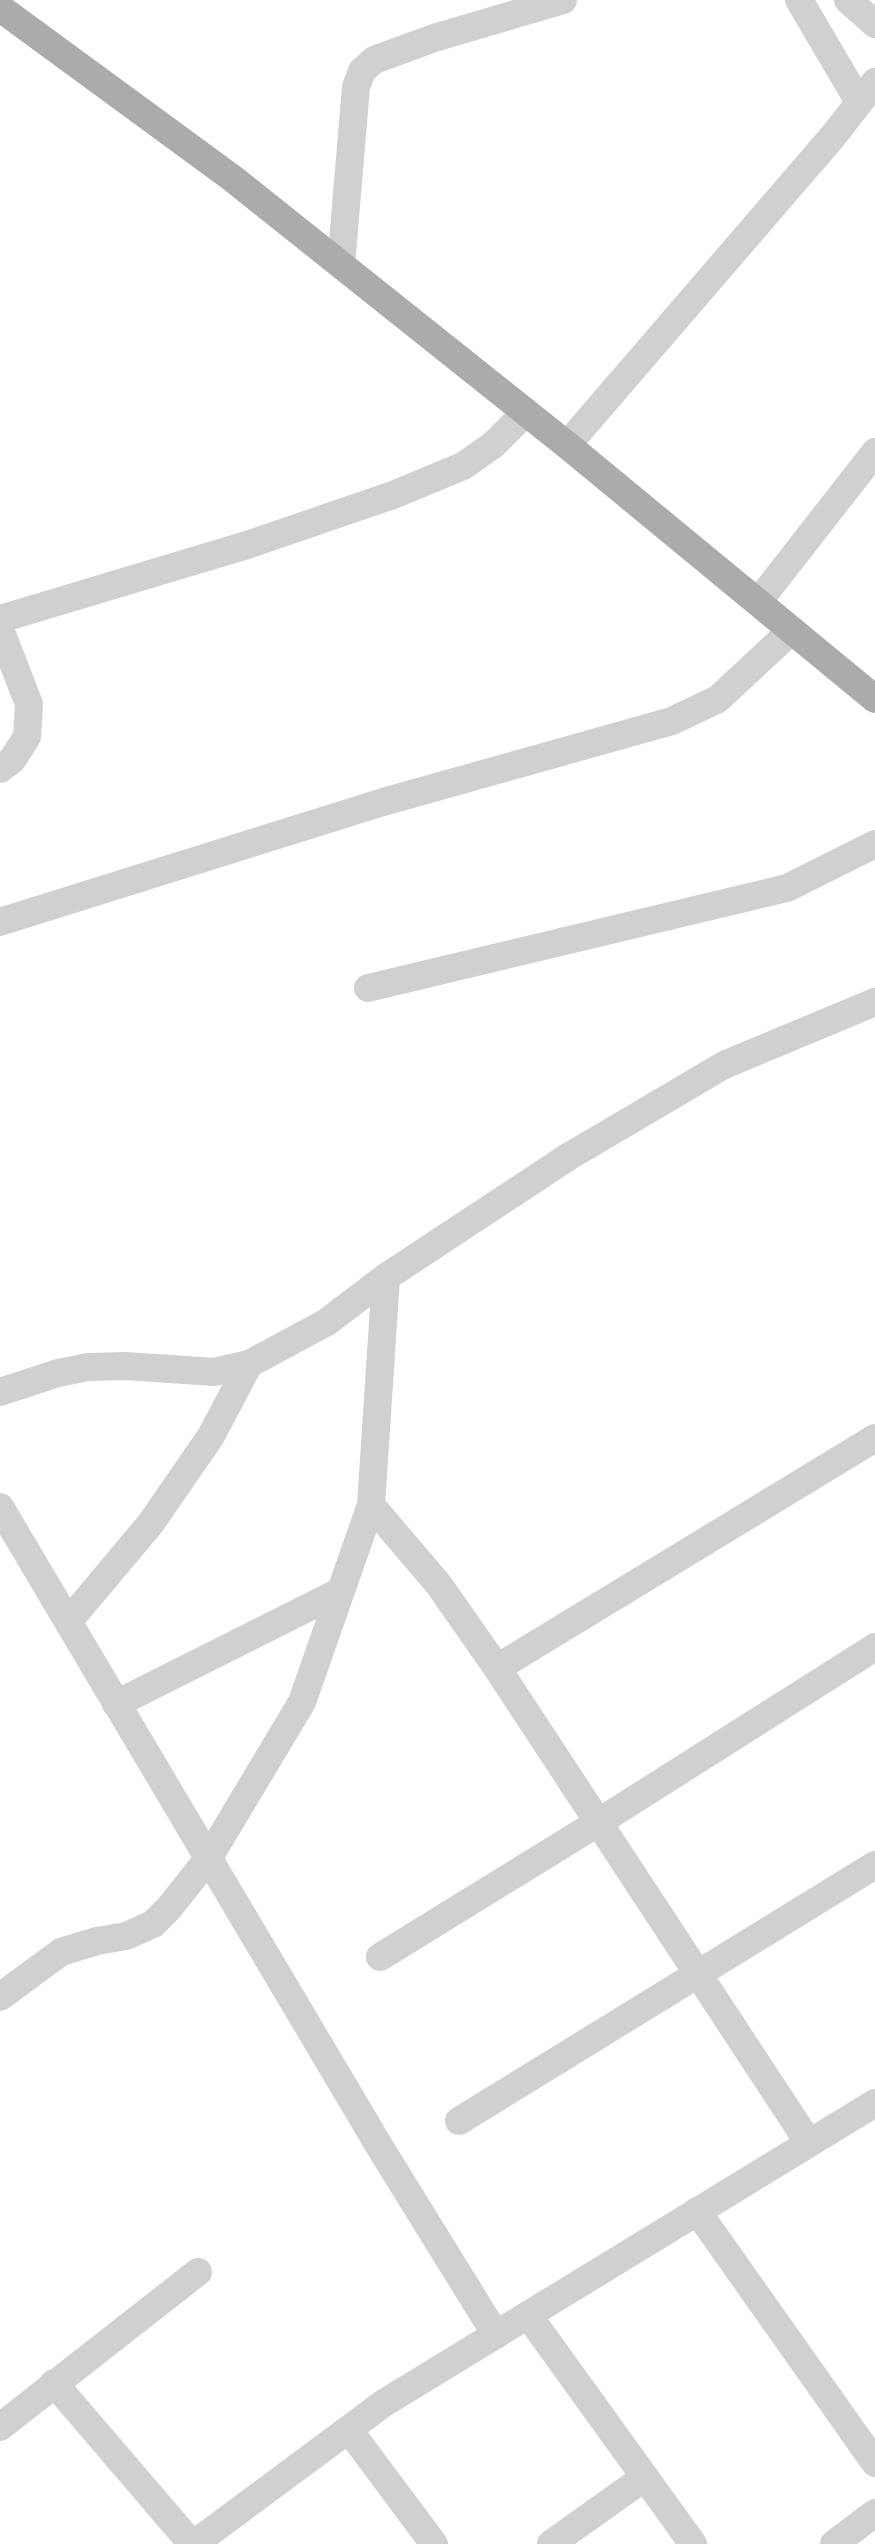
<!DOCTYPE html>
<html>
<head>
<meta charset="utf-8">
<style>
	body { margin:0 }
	canvas { display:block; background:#fff }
</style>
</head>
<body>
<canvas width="875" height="2544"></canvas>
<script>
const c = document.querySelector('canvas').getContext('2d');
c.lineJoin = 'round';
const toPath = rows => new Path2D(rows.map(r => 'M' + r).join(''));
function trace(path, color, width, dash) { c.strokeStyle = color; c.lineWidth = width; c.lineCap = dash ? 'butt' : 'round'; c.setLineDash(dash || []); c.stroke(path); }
trace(toPath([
	[799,0,859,102],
	[848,0,875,24],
	[341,265,356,87,362,71,374,60,434,38,563,0],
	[567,445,834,135,875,82],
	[758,602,875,452],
	[0,619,247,545,393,495,463,466,493,445,526,412],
	[0,629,29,704,27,737,12,760,0,769],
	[0,922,383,802,672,721,718,699,792,630],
	[368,988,787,888,875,844],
	[0,1392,58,1373,88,1367,126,1366,214,1372,249,1364,327,1322,386,1277,568,1157,724,1065,875,1002],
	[371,1505,439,1585,497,1668,809,2143],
	[0,1507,381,2149,496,2335],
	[68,1622,151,1523,211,1436,249,1364],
	[497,1668,875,1438],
	[116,1704,341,1591],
	[380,1957,599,1822,875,1647],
	[0,1997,61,1952,97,1941,126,1936,153,1924,169,1908,208,1859,302,1702,371,1505,386,1277],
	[459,2121,875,1865],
	[697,2211,875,2463],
	[528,2315,693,2544],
	[54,2383,192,2544],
	[0,2427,198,2272],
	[349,2430,434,2544],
	[194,2544,384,2403,875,2103],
	[551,2544,645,2477],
	[834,2544,875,2513]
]), '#d0d0d0', 28);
trace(toPath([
	[0,8,232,178,567,445,875,699]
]), '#ababab', 28);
</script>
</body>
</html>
